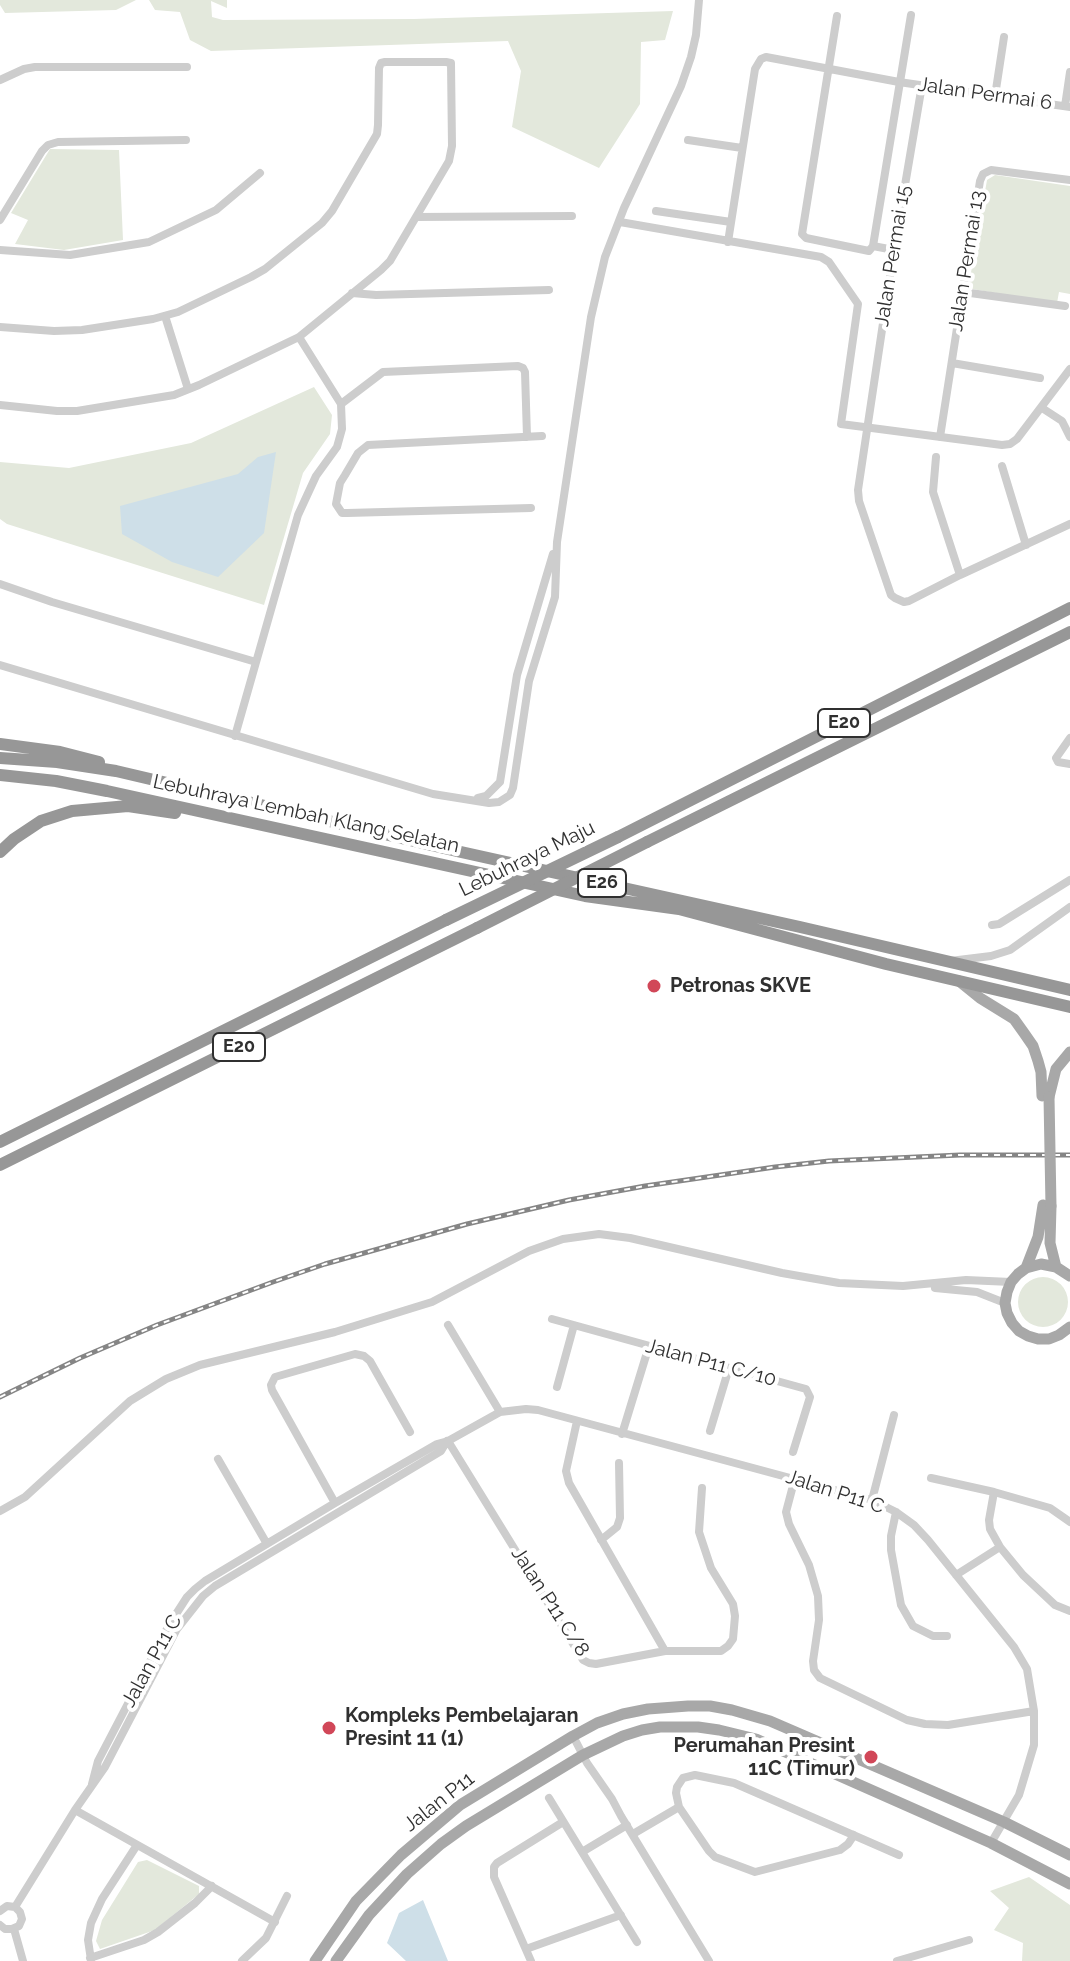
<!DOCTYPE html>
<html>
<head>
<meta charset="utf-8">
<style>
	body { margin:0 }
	canvas { display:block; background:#fff }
</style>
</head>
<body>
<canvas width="1070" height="1961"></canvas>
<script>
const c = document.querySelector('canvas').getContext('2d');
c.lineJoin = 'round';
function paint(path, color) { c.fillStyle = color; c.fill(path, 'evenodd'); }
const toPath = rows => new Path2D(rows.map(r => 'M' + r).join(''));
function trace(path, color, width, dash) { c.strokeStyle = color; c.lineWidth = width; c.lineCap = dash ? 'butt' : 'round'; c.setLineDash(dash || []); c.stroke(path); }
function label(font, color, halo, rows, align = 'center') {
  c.font = font + ' Raleway,sans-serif'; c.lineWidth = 8; c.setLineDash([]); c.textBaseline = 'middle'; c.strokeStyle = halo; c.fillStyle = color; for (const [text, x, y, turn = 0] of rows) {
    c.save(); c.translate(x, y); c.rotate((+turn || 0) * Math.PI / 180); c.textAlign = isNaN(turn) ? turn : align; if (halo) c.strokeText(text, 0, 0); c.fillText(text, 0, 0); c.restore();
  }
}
paint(toPath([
	[0,0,136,0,116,10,5,13,0,5],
	[149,0,227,0,227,8,211,1,212,17,223,20,414,19,673,11,665,40,641,42,640,104,599,168,512,127,521,71,508,41,211,51,190,40,180,12,155,10],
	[50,149,119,150,123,240,64,250,15,244,28,220,11,213],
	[995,175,1070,186,1070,294,1059,292,1057,303,972,289,969,284,987,180],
	[314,387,332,415,330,434,303,473,264,605,7,524,0,519,0,462,69,468,191,443],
	'1018 1302a25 25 0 1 1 50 0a25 25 0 1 1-50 0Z',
	[147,1860,199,1886,199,1894,155,1930,100,1949,96,1941,102,1920,138,1862],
	[1029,1877,1070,1905,1070,1961,1022,1961,1023,1943,994,1930,1009,1908,990,1891]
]), '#e3e8dc');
paint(toPath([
	[276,452,264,533,218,577,172,562,122,534,120,506,238,474,258,457],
	[423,1900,448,1961,406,1961,387,1943,399,1913]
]), '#cedfe8');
trace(toPath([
	[837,16,802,234,806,238,869,251,873,246],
	[0,80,24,69,35,67,187,67],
	[922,85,894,250,858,490,859,501,891,595,895,598,904,602,909,601,960,575,1070,524],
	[995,96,1004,37],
	[1065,106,1070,72],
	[688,140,742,148],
	[656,211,731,222],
	[417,217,572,216],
	[0,220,42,151,48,145,58,142,186,140],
	[620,222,821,257,829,262,858,304,841,424,1002,445,1010,444,1017,439,1070,369],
	[728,242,755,69,761,59,766,57,899,82,1070,107],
	[0,250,70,255,149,242,216,210,260,173],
	[894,250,873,246,911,15],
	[963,292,1065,306],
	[352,293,376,295,549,290],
	[165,316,188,389],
	[0,327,54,331,82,330,153,319,178,312,251,277,265,269,322,223,332,211,377,134,378,125,379,68,381,63,385,62,446,62,451,63,452,146,449,161,390,261,381,270,299,337,199,385,174,395,77,411,57,411,0,405],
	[952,363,1040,378],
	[341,404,383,372,518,366,523,368,525,372,527,437],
	[1042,408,1062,421,1070,437],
	[940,437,980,181,983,174,991,170,1070,180],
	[936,457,933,492,960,575],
	[1002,466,1026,545],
	[531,508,347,513,342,513,336,504,340,483,345,475,358,453,368,445,542,436],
	[0,584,52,602,256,662],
	[0,665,433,794,489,803,499,802,510,795,513,788,529,681,555,597,557,542,591,317,605,257,624,208,681,86,691,57,696,35,699,0],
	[235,736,298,515,316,476,337,447,342,429,341,404,299,337],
	[1070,738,1056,758,1058,762,1070,764],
	[478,798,486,796,500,782,517,675,553,554],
	[992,925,999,924,1070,880],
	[950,961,991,956,1010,950,1070,907],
	[935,1288,977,1292,1005,1303],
	[552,1319,806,1389,810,1397,793,1452],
	[448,1325,500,1412],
	[557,1387,574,1325],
	[577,1421,566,1471,569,1483,665,1651],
	[710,1431,729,1368],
	[622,1434,649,1346],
	[448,1441,583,1660,589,1663,596,1664,665,1651,721,1651,728,1646,733,1639,735,1616,733,1604,711,1568,699,1532,702,1488],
	[218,1459,267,1544],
	[795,1478,786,1512,789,1524,809,1565,818,1596,819,1620,813,1661,814,1670,820,1678,907,1720,925,1724,948,1725,1034,1711],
	[931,1478,994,1492,1050,1508,1070,1522],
	[994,1492,989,1520,990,1529,1000,1547,1023,1575,1055,1605,1070,1611],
	[872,1500,894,1415],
	[335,1503,272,1390,271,1385,275,1377,355,1354,364,1356,370,1361,410,1432],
	[0,1511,25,1497,130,1401,166,1379,200,1365,335,1332,432,1302,529,1251,563,1239,599,1234,630,1238,782,1273,839,1283,903,1286,966,1280,1011,1282],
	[896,1512,891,1536,891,1550,901,1605,913,1626,933,1636,947,1636],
	[601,1540,617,1527,620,1518,619,1463],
	[956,1575,1000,1547],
	[573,1736,587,1763,612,1799,621,1816,709,1961],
	[92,1784,98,1761,169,1625,187,1597,195,1589,205,1581,335,1503,437,1444,448,1441,500,1412,526,1409,538,1410,872,1500,896,1512,914,1525,928,1540,1014,1647,1027,1669,1034,1711,1034,1745,1019,1795,991,1843],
	[549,1798,637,1942],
	[679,1807,709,1851,715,1857,755,1872,840,1850,848,1844,854,1835],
	[75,1810,275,1922],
	[633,1834,679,1807,676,1793,677,1787,683,1778,695,1775,734,1783,899,1855],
	[582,1852,627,1825],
	[15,1907,75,1810,105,1767,177,1629,203,1596,215,1586,441,1451,447,1441],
	[0,1911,7,1906,15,1907,20,1912,22,1919,19,1926,12,1929,5,1929,0,1925],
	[14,1929,23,1961],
	[526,1949,621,1915],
	[90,1958,144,1940,158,1932,195,1903,212,1886],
	[91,1960,88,1940,91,1923,102,1899,137,1845],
	[242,1961,266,1938,287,1896],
	[531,1961,494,1877,494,1867,497,1863,563,1822],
	[897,1961,969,1940]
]), '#cdcdcd', 8);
trace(toPath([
	[959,981,980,998,1014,1019,1024,1033,1033,1046,1038,1061,1041,1072,1042,1096],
	[1049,1097,1056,1069,1070,1052],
	[1051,1206,1050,1243,1056,1267],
	[1026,1268,1038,1237,1043,1205],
	[1070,1276,1056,1267,1041,1264,1026,1268,1018,1274,1011,1282,1007,1292,1005,1303,1007,1313,1012,1323,1019,1331,1028,1336,1038,1339,1049,1339,1059,1335,1070,1327],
	[315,1961,356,1901,401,1855,460,1805,573,1736,597,1723,623,1714,648,1709,688,1706,710,1706,732,1710,770,1721,1004,1822,1070,1855],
	[336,1961,369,1915,407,1874,441,1844,466,1826,583,1755,623,1736,642,1730,660,1727,698,1727,719,1730,756,1739,991,1843,1070,1884]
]), '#a8a8a8', 11);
trace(toPath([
	[0,744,60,752,99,762],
	[0,758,57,762,116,771,461,852,800,927,1070,990],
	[0,775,56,781,107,791,585,896,679,909,886,964,1070,1007],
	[618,837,1070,608],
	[647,842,1070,632],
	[0,852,14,839,41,821,72,811,128,806,175,813],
	[0,1142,446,920],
	[0,1165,477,928]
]), '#979797', 12);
const rail = toPath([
	[0,1397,80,1358,157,1325,273,1282,325,1264,467,1224,569,1200,645,1186,775,1167,829,1161,960,1155,1070,1155]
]);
trace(rail, '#858585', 5);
trace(rail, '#fff', 2, [6]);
trace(toPath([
	[1049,1097,1051,1206]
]), '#a8a8a8', 11);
trace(toPath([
	[446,920,618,837],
	[477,928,647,842]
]), '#979797', 12);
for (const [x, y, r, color] of [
	[654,986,8,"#d14758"],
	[329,1728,8,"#d14758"],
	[871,1757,8,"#d14758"]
]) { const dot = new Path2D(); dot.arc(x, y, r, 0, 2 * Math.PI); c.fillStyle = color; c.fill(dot); trace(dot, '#fff', 3); }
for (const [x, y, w] of [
	[844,723,52],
	[602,883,48],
	[239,1047,52]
]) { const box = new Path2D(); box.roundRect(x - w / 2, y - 14, w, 28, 6); c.fillStyle = '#fff'; c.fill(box); trace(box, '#303030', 2); }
label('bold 18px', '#303030', null, [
	["E20",844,723],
	["E26",602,883],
	["E20",239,1047]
]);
label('20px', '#303030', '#fff', [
	["Jalan Permai 6",985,94,8],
	["Jalan Permai 15",893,256,-81],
	["Jalan Permai 13",967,261,-81],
	["Lebuhraya Lembah Klang Selatan",306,814,12],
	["Lebuhraya Maju",527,859,-26],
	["Jalan P11 C/10",711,1363,15],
	["Jalan P11 C",835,1492,18],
	["Jalan P11 C/8",550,1602,57],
	["Jalan P11 C",152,1661,-61],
	["Jalan P11",439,1802,-38]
]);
label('bold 20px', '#303030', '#fff', [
	["Petronas SKVE",670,986],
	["Kompleks Pembelajaran",345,1716],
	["Presint 11 (1)",345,1739],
	["Perumahan Presint",855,1746,"right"],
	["11C (Timur)",855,1769,"right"]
], 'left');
</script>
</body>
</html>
